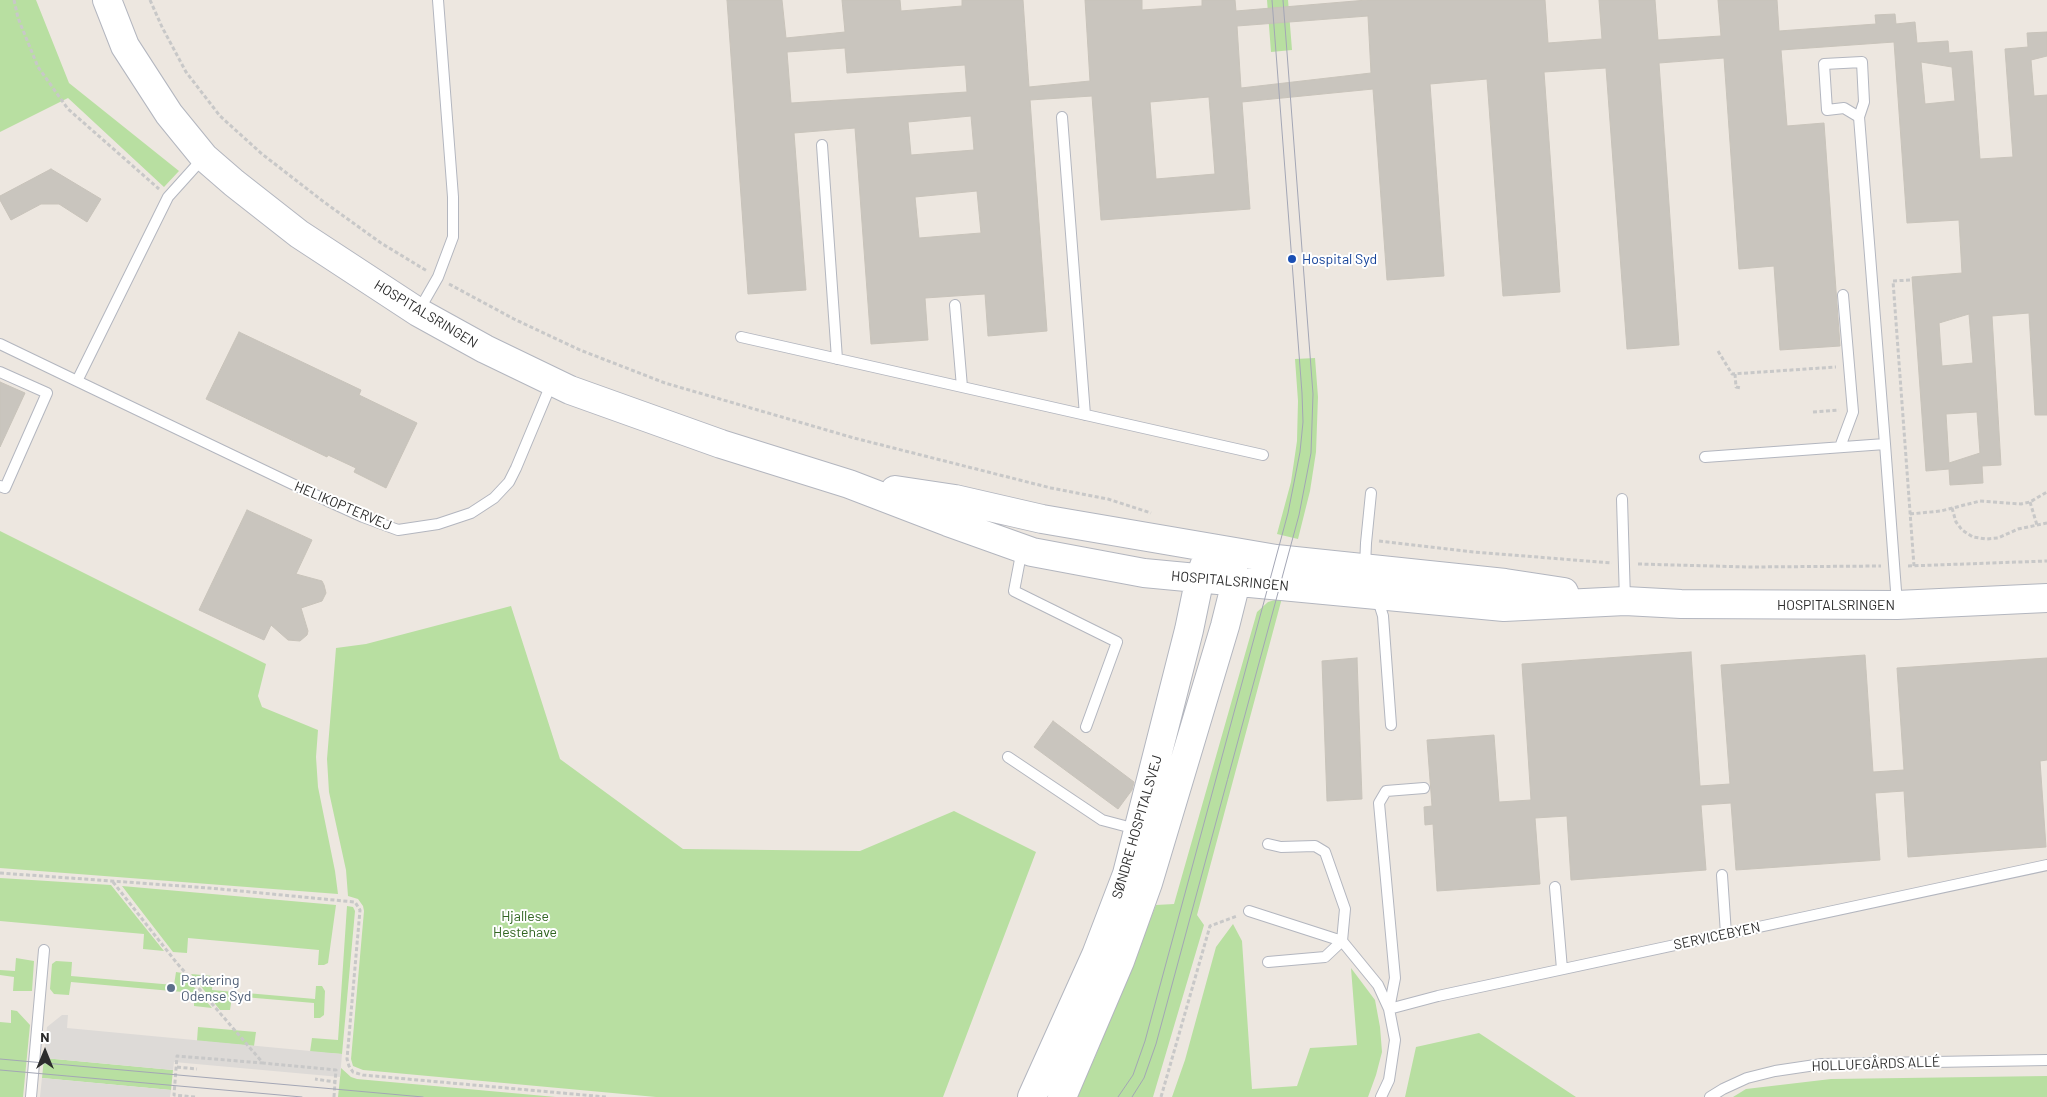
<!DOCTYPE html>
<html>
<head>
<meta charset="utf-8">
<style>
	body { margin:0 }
	#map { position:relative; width:2047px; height:1097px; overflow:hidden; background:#ede7e0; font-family:Barlow,sans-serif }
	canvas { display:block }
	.north { position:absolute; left:20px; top:1027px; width:50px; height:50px; -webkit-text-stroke:4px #fff; paint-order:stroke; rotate:0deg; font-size:14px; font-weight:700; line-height:20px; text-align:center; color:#2c2c2c }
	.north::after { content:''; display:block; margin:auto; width:18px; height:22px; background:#2c2c2c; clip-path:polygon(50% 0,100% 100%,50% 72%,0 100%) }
</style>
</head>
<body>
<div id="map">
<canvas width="2047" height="1097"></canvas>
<div class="north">N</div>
</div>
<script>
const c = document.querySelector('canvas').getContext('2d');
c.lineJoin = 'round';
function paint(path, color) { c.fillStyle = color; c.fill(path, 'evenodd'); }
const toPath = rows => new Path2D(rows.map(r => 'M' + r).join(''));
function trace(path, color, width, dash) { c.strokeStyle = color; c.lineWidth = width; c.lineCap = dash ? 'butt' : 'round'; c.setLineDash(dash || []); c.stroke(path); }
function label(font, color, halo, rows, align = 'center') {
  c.font = font + ' Barlow,sans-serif'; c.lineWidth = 4; c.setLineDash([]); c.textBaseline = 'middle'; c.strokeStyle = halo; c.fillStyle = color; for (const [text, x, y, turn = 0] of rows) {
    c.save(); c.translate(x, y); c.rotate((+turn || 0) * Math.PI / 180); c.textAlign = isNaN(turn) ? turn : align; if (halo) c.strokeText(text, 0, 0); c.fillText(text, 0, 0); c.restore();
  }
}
paint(toPath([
	[0,0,36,0,69,83,179,171,164,187,68,98,0,132],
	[1267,0,1288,0,1292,50,1271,52],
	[1315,358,1318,397,1316,452,1310,491,1298,539,1277,534,1291,482,1297,441,1298,401,1295,359],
	[0,531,266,664,258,696,262,707,318,730,316,757,318,787,335,871,338,894,0,868],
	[1282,598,1197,915,1204,925,1153,1097,1076,1097,1095,1057,1156,905,1174,904,1257,612,1268,602],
	[511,606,560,759,683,849,860,851,954,811,1036,852,943,1097,656,1097,363,1070,353,1066,351,1059,364,911,363,906,358,899,348,896,346,870,329,792,327,759,336,648,366,644],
	[0,878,111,885,164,951,143,949,144,934,0,921],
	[122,886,336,905,328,963,324,965,318,965,319,950,188,938,187,953,173,952],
	[347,906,353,907,355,911,342,1054,310,1052,312,1038,338,1040],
	[1233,924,1242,941,1252,1089,1297,1086,1310,1048,1357,1045,1351,968,1375,1000,1380,1027,1382,1052,1376,1075,1368,1097,1172,1097,1185,1060,1216,947],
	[16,958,34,961,32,991,13,991,14,977,0,975,0,970,15,971],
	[56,961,72,962,71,976,174,985,176,972,182,973,212,1008,194,1006,194,993,71,982,69,995,54,994,50,989,52,964],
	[191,974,213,976,212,990,315,999,316,986,322,986,325,991,324,1015,320,1018,314,1018,314,1003,232,996,230,1010,220,1010],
	[11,1010,17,1011,30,1025,23,1097,0,1097,0,1022,11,1023],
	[198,1027,256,1032,254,1046,197,1041],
	[1479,1033,1576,1097,1405,1097,1416,1047],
	[44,1058,173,1070,171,1090,42,1078],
	[341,1068,351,1077,357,1079,556,1097,338,1097],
	[2047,1076,2047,1097,1733,1097,1746,1089,1831,1079]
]), '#b8dfa1');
paint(toPath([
	[62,1015,68,1015,67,1028,342,1054,340,1077,174,1062,173,1070,44,1058,47,1027],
	[42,1078,171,1090,170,1097,40,1097]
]), '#dddad7');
const building = toPath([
	[727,0,782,0,786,38,845,32,842,0,900,0,901,11,962,6,962,0,1023,0,1029,87,1090,81,1085,0,1142,0,1142,10,1202,6,1202,0,1235,0,1236,11,1367,0,1545,0,1548,43,1602,39,1599,0,1655,0,1658,40,1721,36,1718,0,1777,0,1779,31,1876,24,1875,15,1895,14,1896,24,1915,22,1917,43,1948,41,1949,53,1972,51,1980,159,2013,157,2005,49,2028,47,2027,33,2047,32,2047,56,2031,60,2034,96,2047,95,2047,415,2035,415,2029,313,1992,316,2001,465,1982,466,1983,483,1950,485,1949,469,1926,471,1912,277,1962,273,1959,220,1907,223,1894,42,1781,50,1787,126,1824,123,1840,346,1780,350,1774,266,1739,269,1724,58,1659,63,1679,345,1627,349,1606,68,1544,72,1560,292,1503,296,1487,79,1430,84,1444,276,1387,280,1373,89,1242,102,1250,209,1101,220,1092,96,1030,100,1047,331,988,336,985,294,925,298,928,340,871,344,855,128,794,133,806,290,748,294,727,0],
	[1368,16,1371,73,1241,88,1237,26,1368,16],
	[845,48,847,73,965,65,967,92,791,103,787,52,845,48],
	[1921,62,1952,67,1955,101,1925,104,1921,62],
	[1209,97,1215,174,1156,179,1150,102,1209,97],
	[971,116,974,150,911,155,908,122,971,116],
	[977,191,981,233,919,238,915,197,977,191],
	[1969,314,1973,363,1942,366,1939,323,1969,314],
	[1977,412,1980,453,1949,463,1946,414,1977,412],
	[51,169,101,199,87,222,59,204,41,204,11,220,0,200,0,196,51,169],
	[239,332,361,390,359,395,417,423,386,488,354,472,356,468,328,455,327,457,206,399,239,332],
	[0,382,25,393,0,447,0,382],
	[247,510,312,540,296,574,322,581,324,585,326,593,322,601,301,608,308,631,307,635,300,641,288,640,271,625,264,640,199,610,247,510],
	[1691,652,1700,786,1730,784,1721,665,1865,655,1873,772,1904,770,1897,668,2047,658,2047,760,2040,761,2046,847,1908,857,1904,791,1875,793,1880,860,1736,870,1731,803,1701,805,1706,870,1571,880,1567,816,1535,818,1540,884,1437,891,1433,824,1425,825,1424,807,1432,806,1427,740,1494,735,1499,802,1531,800,1522,664,1691,652],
	[1357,658,1362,799,1327,801,1322,661,1357,658],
	[1053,721,1134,782,1132,790,1118,809,1034,747,1053,721]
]);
paint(building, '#c9c5be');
trace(building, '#c8c3ba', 1);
const lane = toPath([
	[1062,117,1085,415],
	[1859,117,1844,108,1827,110,1824,64,1862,62,1864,102,1859,117,1885,444],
	[822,145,837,359],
	[204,157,168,197,77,381,330,502,363,517,398,530,438,524,471,513,494,498,509,482,516,468,552,382],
	[955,305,962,387],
	[418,312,438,277,453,237,453,197,438,0],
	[741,337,1263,455],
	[0,344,77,381],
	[0,372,47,393,5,488,0,486],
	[1840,447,1853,412,1843,295],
	[1705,457,1885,444,1897,604],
	[1622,499,1625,600],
	[1022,549,1014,591,1117,642,1086,727],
	[1365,567,1366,543,1371,493],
	[1377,597,1383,616,1391,725],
	[1008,757,1102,820,1136,829],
	[1424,788,1386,791,1379,803,1395,978,1389,1009,1438,996,2047,865],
	[1722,875,1726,934],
	[1555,887,1562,969],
	[1249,911,1342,941],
	[1342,941,1378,985,1389,1009,1395,1040,1389,1080,1381,1097],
	[1268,962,1325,957,1342,941,1345,909,1325,852,1315,846,1281,847,1268,844],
	[31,1097,44,950],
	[1710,1097,1723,1089,1747,1078,1775,1071,1822,1064,2047,1060]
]);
const secondary = toPath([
	[107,0,125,46,169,114,204,157,234,183,299,234,418,312,485,349,570,390,721,444,849,484,948,522,1032,552,1144,573,1504,607,1625,601,1681,604,1897,605,2047,598],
	[895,490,955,499,1042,519,1276,559,1505,583,1564,592],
	[1032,1097,1096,955,1127,874,1189,630,1200,577,1206,561],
	[1062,1097,1120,961,1148,883,1225,626,1236,582,1232,566]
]);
trace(lane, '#b3b6bf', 12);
trace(secondary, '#b3b6bf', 30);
trace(toPath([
	[14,0,18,18,38,67,68,109,159,189],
	[150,0,162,27,186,72,220,116,262,154,324,202,381,243,427,271],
	[1910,280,1893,281,1914,566],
	[449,284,514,319,580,350,665,383,854,438,1051,488,1108,499,1151,513],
	[1718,351,1732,374,1836,367],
	[1735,374,1736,387,1741,388],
	[1813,412,1839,410],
	[2030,502,2037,525],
	[1952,508,1956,522,1962,530,1973,537,1986,539,1998,538,2018,529,2047,523],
	[1910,514,1941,511,1980,501,2021,504,2030,502,2047,492],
	[1379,541,1474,552,1612,563],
	[1638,564,1749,567,1881,566],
	[1908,566,2047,561],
	[0,873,209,888,355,902,360,910,347,1059,349,1066,353,1072,363,1075,606,1097],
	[113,882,176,962,263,1063,336,1070,335,1082,315,1079],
	[177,1067,197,1069],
	[195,1097,174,1095,177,1056,263,1063],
	[334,1097,335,1082],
	[1161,1097,1210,926,1237,916]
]), '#c8c8c8', 3, [4, 2.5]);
trace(lane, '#fff', 10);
trace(secondary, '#fff', 28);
trace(toPath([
	[0,1059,423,1097],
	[0,1070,302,1097],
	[1118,1097,1133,1075,1145,1041,1288,513,1300,452,1303,422,1302,393,1272,0],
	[1132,1097,1144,1078,1156,1044,1299,515,1311,453,1313,394,1283,0]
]), '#a3a6b5', 1);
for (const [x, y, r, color] of [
	[1292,259,5,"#1a4fb4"],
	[171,988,5,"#5c6f8a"]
]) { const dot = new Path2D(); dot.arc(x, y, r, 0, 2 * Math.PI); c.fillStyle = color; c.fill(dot); trace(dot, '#fff', 2); }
label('14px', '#164399', '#fff', [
	["Hospital Syd",1302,259]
], 'left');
label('14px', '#2c2c2c', '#fff', [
	["HOSPITALSRINGEN",426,314,31],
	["HELIKOPTERVEJ",343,506,23],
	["HOSPITALSRINGEN",1230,581,5],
	["HOSPITALSRINGEN",1836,605],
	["SØNDRE HOSPITALSVEJ",1137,827,-74],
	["SERVICEBYEN",1717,936,-12],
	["HOLLUFGÅRDS ALLÉ",1876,1064,-2]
]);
label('14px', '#316521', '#fff', [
	["Hjallese",525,916],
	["Hestehave",525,932]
]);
label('14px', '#4e5e75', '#fff', [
	["Parkering",181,980],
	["Odense Syd",181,996]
], 'left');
</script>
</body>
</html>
